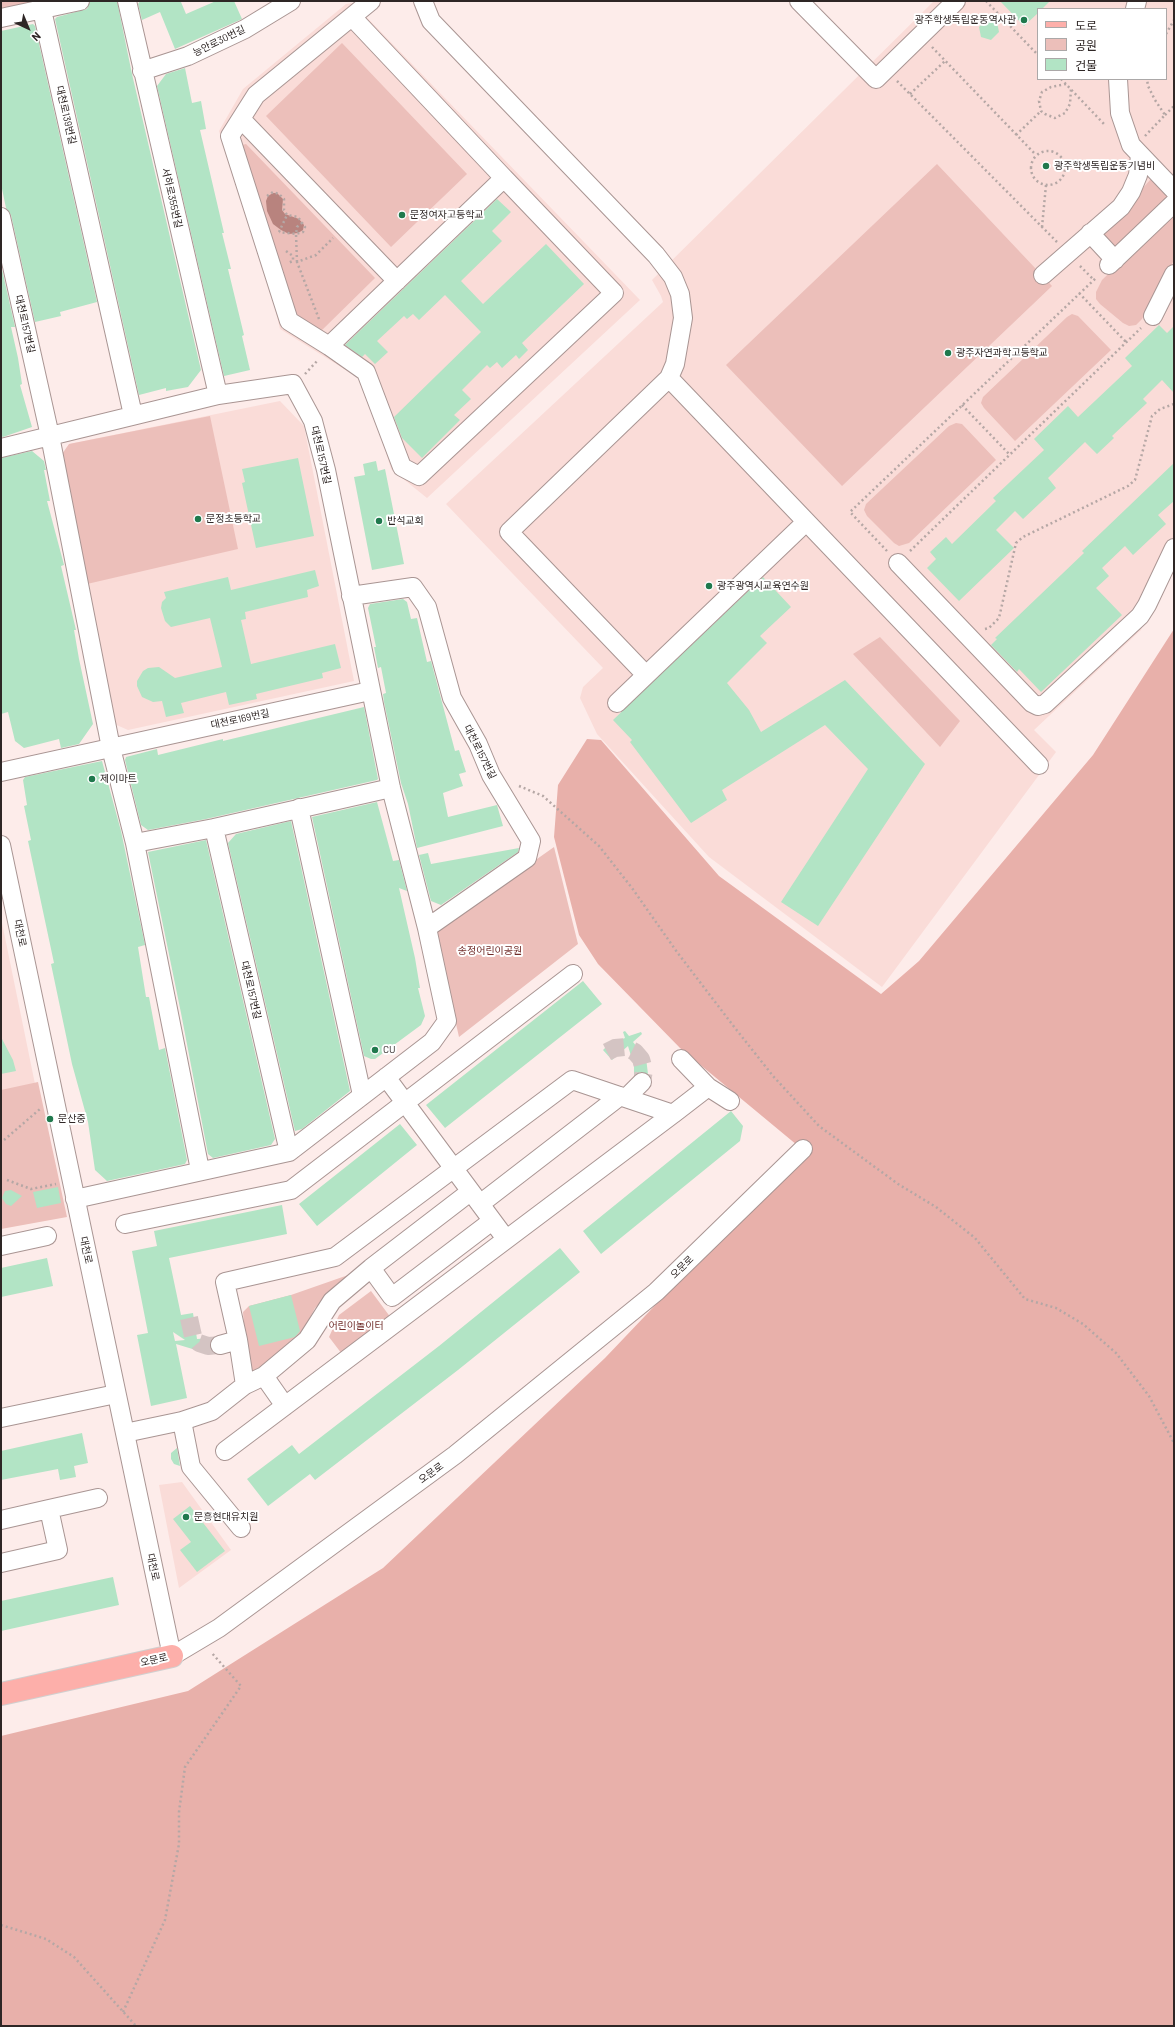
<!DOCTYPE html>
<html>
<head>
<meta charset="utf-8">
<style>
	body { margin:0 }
	#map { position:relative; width:1175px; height:2027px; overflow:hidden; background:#fdecea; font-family:Barlow,"Noto Sans KR",sans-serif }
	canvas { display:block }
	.frame { position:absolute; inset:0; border:2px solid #2e2625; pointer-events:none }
	.legend { position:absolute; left:1037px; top:8px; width:130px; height:72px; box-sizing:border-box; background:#fff; border:1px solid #aba8a8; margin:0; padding:5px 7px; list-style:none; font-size:12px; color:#2e2625 }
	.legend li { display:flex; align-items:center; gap:8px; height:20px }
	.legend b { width:20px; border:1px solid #aba8a8 }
	.north { position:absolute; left:8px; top:8px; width:40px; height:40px; -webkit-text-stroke:3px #fff; paint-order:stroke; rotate:136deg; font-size:11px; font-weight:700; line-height:16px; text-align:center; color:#2e2625 }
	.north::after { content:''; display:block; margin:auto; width:14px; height:18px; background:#2e2625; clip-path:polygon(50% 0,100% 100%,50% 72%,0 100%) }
</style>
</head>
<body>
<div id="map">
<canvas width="1175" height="2027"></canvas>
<div class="frame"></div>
<ul class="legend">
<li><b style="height:5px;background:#fdafaa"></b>도로</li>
<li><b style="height:11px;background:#ecbfba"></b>공원</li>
<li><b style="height:11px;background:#b2e4c5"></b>건물</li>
</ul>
<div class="north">N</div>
</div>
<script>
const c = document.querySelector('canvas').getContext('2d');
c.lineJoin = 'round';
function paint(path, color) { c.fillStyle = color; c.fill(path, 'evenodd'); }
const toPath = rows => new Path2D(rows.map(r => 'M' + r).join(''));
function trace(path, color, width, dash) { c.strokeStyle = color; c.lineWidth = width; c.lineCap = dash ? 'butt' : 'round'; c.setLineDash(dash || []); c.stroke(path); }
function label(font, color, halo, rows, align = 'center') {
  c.font = font + ' Barlow,"Noto Sans KR",sans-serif'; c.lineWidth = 4; c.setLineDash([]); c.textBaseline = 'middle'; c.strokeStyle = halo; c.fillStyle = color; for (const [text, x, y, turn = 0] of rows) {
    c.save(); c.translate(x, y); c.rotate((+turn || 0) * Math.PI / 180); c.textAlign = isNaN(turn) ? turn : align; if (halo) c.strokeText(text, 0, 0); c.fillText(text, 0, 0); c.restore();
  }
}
paint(toPath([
	[934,1,1174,1,1174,568,1158,585,1141,630,1034,730,1056,752,882,987,709,857,597,734,580,698,583,687,603,668,446,504,663,302,661,296,652,280],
	[1038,9,1166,9,1166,79,1038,79],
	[353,3,640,300,427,498,391,469,365,382,280,329,273,300,219,131,243,89,346,4],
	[280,401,304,426,354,681,128,730,112,723,87,584,69,444],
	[1,918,35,1084,1,1091],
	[182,1482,231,1550,179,1588,159,1485]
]), '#fadcd8');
paint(toPath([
	[1,1,49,1,1,11],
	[342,43,467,174,391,247,266,116],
	[246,144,375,278,319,333,291,316,238,146],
	[937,164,1052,286,842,486,726,365],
	[1150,180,1153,180,1168,194,1168,198,1119,245,1114,247,1103,240,1103,233],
	[1174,217,1174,260,1142,319,1136,325,1129,326,1123,323,1100,304,1096,299,1096,292,1102,280,1164,220],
	[1072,314,1078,316,1111,350,1015,441,984,408,981,403,983,397,1067,317],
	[210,416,238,549,87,584,62,454,69,444],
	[956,423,962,424,996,460,909,543,899,546,894,543,867,516,864,510,866,504,949,426],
	[880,637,960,721,940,747,853,654],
	[554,847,578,944,459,1037,435,931],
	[38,1082,67,1217,1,1229,1,1090],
	[354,1273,315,1308,301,1335,258,1370,252,1372,247,1368,243,1312,249,1306,291,1295],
	[371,1291,394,1322,345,1358,329,1337,339,1315]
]), '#ecbfba');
paint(toPath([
	[1174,629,1174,2026,1,2026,1,1736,188,1691,383,1568,605,1358,803,1150,680,1048,598,964,579,935,554,837,558,785,587,739,601,740,719,876,881,994,919,961,1093,755]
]), '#e8b0aa');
paint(toPath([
	[273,193,277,193,283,199,282,210,285,214,299,219,304,225,303,230,298,233,289,234,281,230,273,224,267,211,266,201,268,196]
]), '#b8837e');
paint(toPath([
	[90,1,117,1,132,74,201,370,188,387,166,391,166,388,139,395,55,19,57,17,87,9],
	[140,1,184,1,181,2,186,14,216,1,234,1,242,19,175,49,160,12,142,20,138,4],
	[1000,1,1050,1,1042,9,1038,9,1038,13,1024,26],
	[987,19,997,22,999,32,991,40,981,37,979,27],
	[33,24,35,26,97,302,60,312,61,316,35,322,11,215,6,208,1,184,1,31],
	[185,68,192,103,201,101,206,129,200,130,224,233,222,233,231,269,228,269,244,335,242,336,250,370,224,376,157,86,166,74],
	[497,199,511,212,492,231,502,241,461,281,483,304,546,244,584,284,522,343,528,350,519,359,516,355,502,368,497,362,490,368,487,365,462,390,471,399,454,415,460,420,422,458,402,438,394,417,481,332,445,295,419,320,413,314,407,319,404,316,377,341,388,352,375,364,365,354,362,357,345,345],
	[1,265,15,327,11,327,18,358,22,384,20,385,32,427,3,437,1,436],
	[1159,325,1167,333,1174,326,1174,393,1162,380,1143,399,1147,403,1112,436,1114,438,1097,454,1085,442,1048,478,1056,488,1023,519,1015,511,996,530,1014,548,959,601,927,568,936,559,930,552,946,537,952,544,996,501,993,498,1044,450,1034,439,1068,406,1078,417,1132,366,1125,358],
	[32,451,44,461,46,470,44,470,50,501,47,501,64,565,61,566,76,630,74,630,79,659,93,724,79,744,61,748,59,739,24,748,15,741,8,712,1,714,1,458],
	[298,458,314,536,256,548,242,483,245,482,242,469],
	[376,461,378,471,385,469,404,564,372,570,354,477,365,475,363,464],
	[1174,463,1174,501,1158,515,1166,524,1133,555,1125,546,1102,568,1109,576,1096,588,1122,615,1041,692,1019,669,1017,672,991,645,997,639,995,638,1084,553,1082,551],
	[315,570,319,586,307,590,308,597,245,612,246,619,241,620,251,664,335,644,341,668,322,673,323,678,256,694,257,699,229,705,226,692,181,703,184,713,166,717,162,701,153,702,142,697,137,686,137,681,143,671,148,668,159,667,175,678,222,667,210,618,171,627,165,621,161,608,162,602,166,598,164,592,228,577,231,590],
	[763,577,791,607,760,636,767,643,727,683,749,710,761,732,845,680,925,764,818,926,781,902,868,769,825,725,722,790,727,800,691,823,630,742,632,740,613,720],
	[403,599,407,602,411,619,417,618,427,662,431,661,455,751,459,750,466,772,459,774,463,786,443,793,448,817,497,805,503,826,417,848,408,804,401,783,384,702,383,694,386,693,381,667,378,668,374,647,376,647,368,608,370,604],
	[364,707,378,779,377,780,206,819,148,830,141,825,125,760,126,757,157,749,158,755,223,739,223,741],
	[102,761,121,831,145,945,138,947,146,997,149,997,159,1050,165,1048,187,1160,185,1164,107,1181,95,1170,88,1122,72,1064,51,964,54,963,28,841,31,840,24,806,27,805,23,780,25,777],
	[377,802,393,861,399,860,407,891,399,888,415,958,420,988,418,988,425,1016,421,1025,375,1059,371,1059,364,1056,312,817],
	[291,821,350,1091,302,1129,295,1131,228,843,236,834],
	[206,840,275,1139,271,1145,213,1158,208,1154,181,1013,148,852],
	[519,848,518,852,441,905,431,901,419,855,428,853,431,864],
	[583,981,602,1004,445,1128,426,1105],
	[625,1031,629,1036,641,1032,642,1034,633,1042,646,1058,648,1074,640,1072,634,1075,634,1066,628,1046,612,1060,603,1050,609,1044,625,1038,623,1032],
	[1,1037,13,1060,16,1071,1,1074],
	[731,1111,743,1126,740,1141,601,1254,583,1231],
	[400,1124,417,1145,317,1226,299,1204],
	[58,1187,61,1203,37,1208,33,1192],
	[11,1190,22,1196,11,1206,6,1204,2,1198,5,1191],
	[282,1205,287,1234,169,1258,181,1315,193,1313,197,1339,213,1338,210,1343,212,1352,199,1351,176,1344,187,1398,151,1406,137,1335,148,1333,132,1251,157,1246,154,1231],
	[173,1332,185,1340,175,1341],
	[560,1248,580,1272,458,1370,315,1480,310,1474,268,1506,247,1479,292,1445,299,1454,439,1346],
	[47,1258,53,1286,1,1297,1,1268],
	[291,1295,300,1331,295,1337,259,1346,249,1306],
	[82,1433,88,1463,74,1466,76,1477,60,1480,58,1469,1,1480,1,1451],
	[177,1448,180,1466,174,1464,171,1459,171,1453],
	[190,1506,225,1551,197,1572,180,1550,191,1542,173,1519],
	[113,1577,119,1605,1,1631,1,1601]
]), '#b2e4c5');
trace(toPath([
	[607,1052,615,1048,625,1047,635,1052,641,1059,644,1070,642,1082],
	[189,1318,193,1336,199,1343,208,1346,220,1345]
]), '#d4c4c3', 18, [18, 9]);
const minor = toPath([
	[127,1,218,395],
	[423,1,431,21,656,255,673,277,680,294,683,318,675,364,669,378,1039,765],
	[799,1,876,79,956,1],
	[1135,9,1137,1],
	[42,10,133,415],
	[352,17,504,178,329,346,289,321,230,136,256,95,371,1],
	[1,18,80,1],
	[142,71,188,56,245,29,291,1],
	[1118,79,1120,113,1131,145,1174,190],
	[241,119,397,281],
	[1,217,50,436,111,748,135,843,200,1170],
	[1090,233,1115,260],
	[1109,265,1174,203],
	[1043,275,1121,207,1131,192,1138,175,1140,155],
	[1153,316,1174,274],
	[329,346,366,372,402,467,419,476,614,293,504,178],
	[1,448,218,395,293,384,313,421,326,470,391,788,427,928,447,1021,432,1042,289,1152,75,1199],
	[898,563,1032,703,1038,706,1045,704,1140,616,1147,605,1174,548],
	[351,596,413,587,427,607,452,698,478,744,491,775,531,841,527,858,427,928],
	[646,675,509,532,669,378],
	[617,703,806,522],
	[1,772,370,691],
	[299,808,362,1095],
	[214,828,289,1152],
	[135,843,214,828,391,788],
	[1,845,172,1656,219,1628,455,1455,656,1292,803,1149],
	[386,1077,506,1239],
	[708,1087,730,1101],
	[626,1098,642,1082],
	[673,1114,708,1087,681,1059],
	[480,1204,620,1096],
	[125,1224,291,1190,573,974],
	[1,1246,47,1236],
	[371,1268,392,1297,492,1221],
	[220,1345,238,1340],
	[264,1376,285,1406],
	[1,1418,116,1394],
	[182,1421,191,1467,241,1528],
	[125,1433,182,1421,212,1411,245,1385,264,1376,307,1340,332,1301,371,1268,470,1192],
	[225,1451,673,1114,572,1080,335,1257,225,1282,238,1340,245,1385],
	[1,1520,49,1509],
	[1,1563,58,1550,49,1509,98,1498]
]);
const major = toPath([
	[1,1694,172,1656]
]);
trace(minor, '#a99593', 20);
trace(major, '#d1cfcf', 24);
trace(toPath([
	[986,1,1038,55],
	[1166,34,1174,20],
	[932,47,1036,155],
	[1061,79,1104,124],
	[897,81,1057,242],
	[1066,84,1051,87,1042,92,1039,101,1041,111,1045,114,1055,118,1065,113,1070,104,1071,89],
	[910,94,945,61],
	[1165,115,1174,106],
	[1016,135,1041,111],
	[1145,136,1165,115,1155,100,1148,86,1147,79],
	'1031 168a17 17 0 1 1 34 0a17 17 0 1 1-34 0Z',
	[267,196,273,192,279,194,284,199,284,210,287,215,298,217,305,227,303,232,296,234,279,232],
	[1042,227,1046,185],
	[279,232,287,215],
	[286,251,293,256,293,261,288,263],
	[297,262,296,234,297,227,303,222],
	[1080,266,1094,280],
	[1079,293,1126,342],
	[319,319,297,262,316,255,333,238],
	[305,374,318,360],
	[962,405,1010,455],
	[887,551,850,512,1097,277],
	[910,551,1141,328],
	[985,629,989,628,999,618,1016,543,1023,537,1128,486,1135,480,1152,416,1160,409,1174,404],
	[519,786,543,796,599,846,632,888,677,952,735,1028,773,1076,819,1126,898,1184,936,1207,975,1238,1025,1299,1056,1308,1083,1324,1116,1353,1149,1396,1174,1443],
	[4,1140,40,1109],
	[7,1180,31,1189,56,1184],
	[1,1925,46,1939,74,1957,136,2026],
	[123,2012,165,1920,179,1844,179,1812,185,1767,241,1686,211,1652]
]), '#b5a7a5', 2.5, [2, 3]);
trace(minor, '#fff', 18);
trace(major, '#fdafaa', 22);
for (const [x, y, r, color] of [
	[1024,20,4,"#1f794d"],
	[1046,166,4,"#1f794d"],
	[402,215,4,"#1f794d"],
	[948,353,4,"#1f794d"],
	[198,519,4,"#1f794d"],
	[379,521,4,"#1f794d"],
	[709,586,4,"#1f794d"],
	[92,779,4,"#1f794d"],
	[375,1050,4,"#1f794d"],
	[50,1119,4,"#1f794d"],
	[186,1517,4,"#1f794d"]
]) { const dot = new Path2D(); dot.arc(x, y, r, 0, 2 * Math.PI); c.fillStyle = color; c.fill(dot); trace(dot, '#fff', 1.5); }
label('10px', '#2e2625', '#fff', [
	["광주학생독립운동역사관",1016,20,"right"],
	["광주학생독립운동기념비",1054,166],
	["문정여자고등학교",410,215],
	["광주자연과학고등학교",956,353],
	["문정초등학교",206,519],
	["반석교회",387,521],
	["광주광역시교육연수원",717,586],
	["제이마트",100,779],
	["CU",383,1050],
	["문산중",58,1119],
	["문흥현대유치원",194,1517]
], 'left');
label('10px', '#2e2625', '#fff', [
	["능안로30번길",219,41,-26],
	["대천로139번길",66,115,77],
	["서하로355번길",172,198,77],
	["대천로157번길",25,324,77],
	["대천로157번길",321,455,77],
	["대천로169번길",240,719,-12],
	["대천로157번길",480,752,63],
	["대천로",20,933,78],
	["대천로157번길",251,990,77],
	["대천로",86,1250,78],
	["오문로",682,1267,-44],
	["오문로",431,1473,-36],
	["대천로",153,1567,78],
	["오문로",154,1660,-13]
]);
label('10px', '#702c29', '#fff', [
	["송정어린이공원",490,951],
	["어린이놀이터",356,1326]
]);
</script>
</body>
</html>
